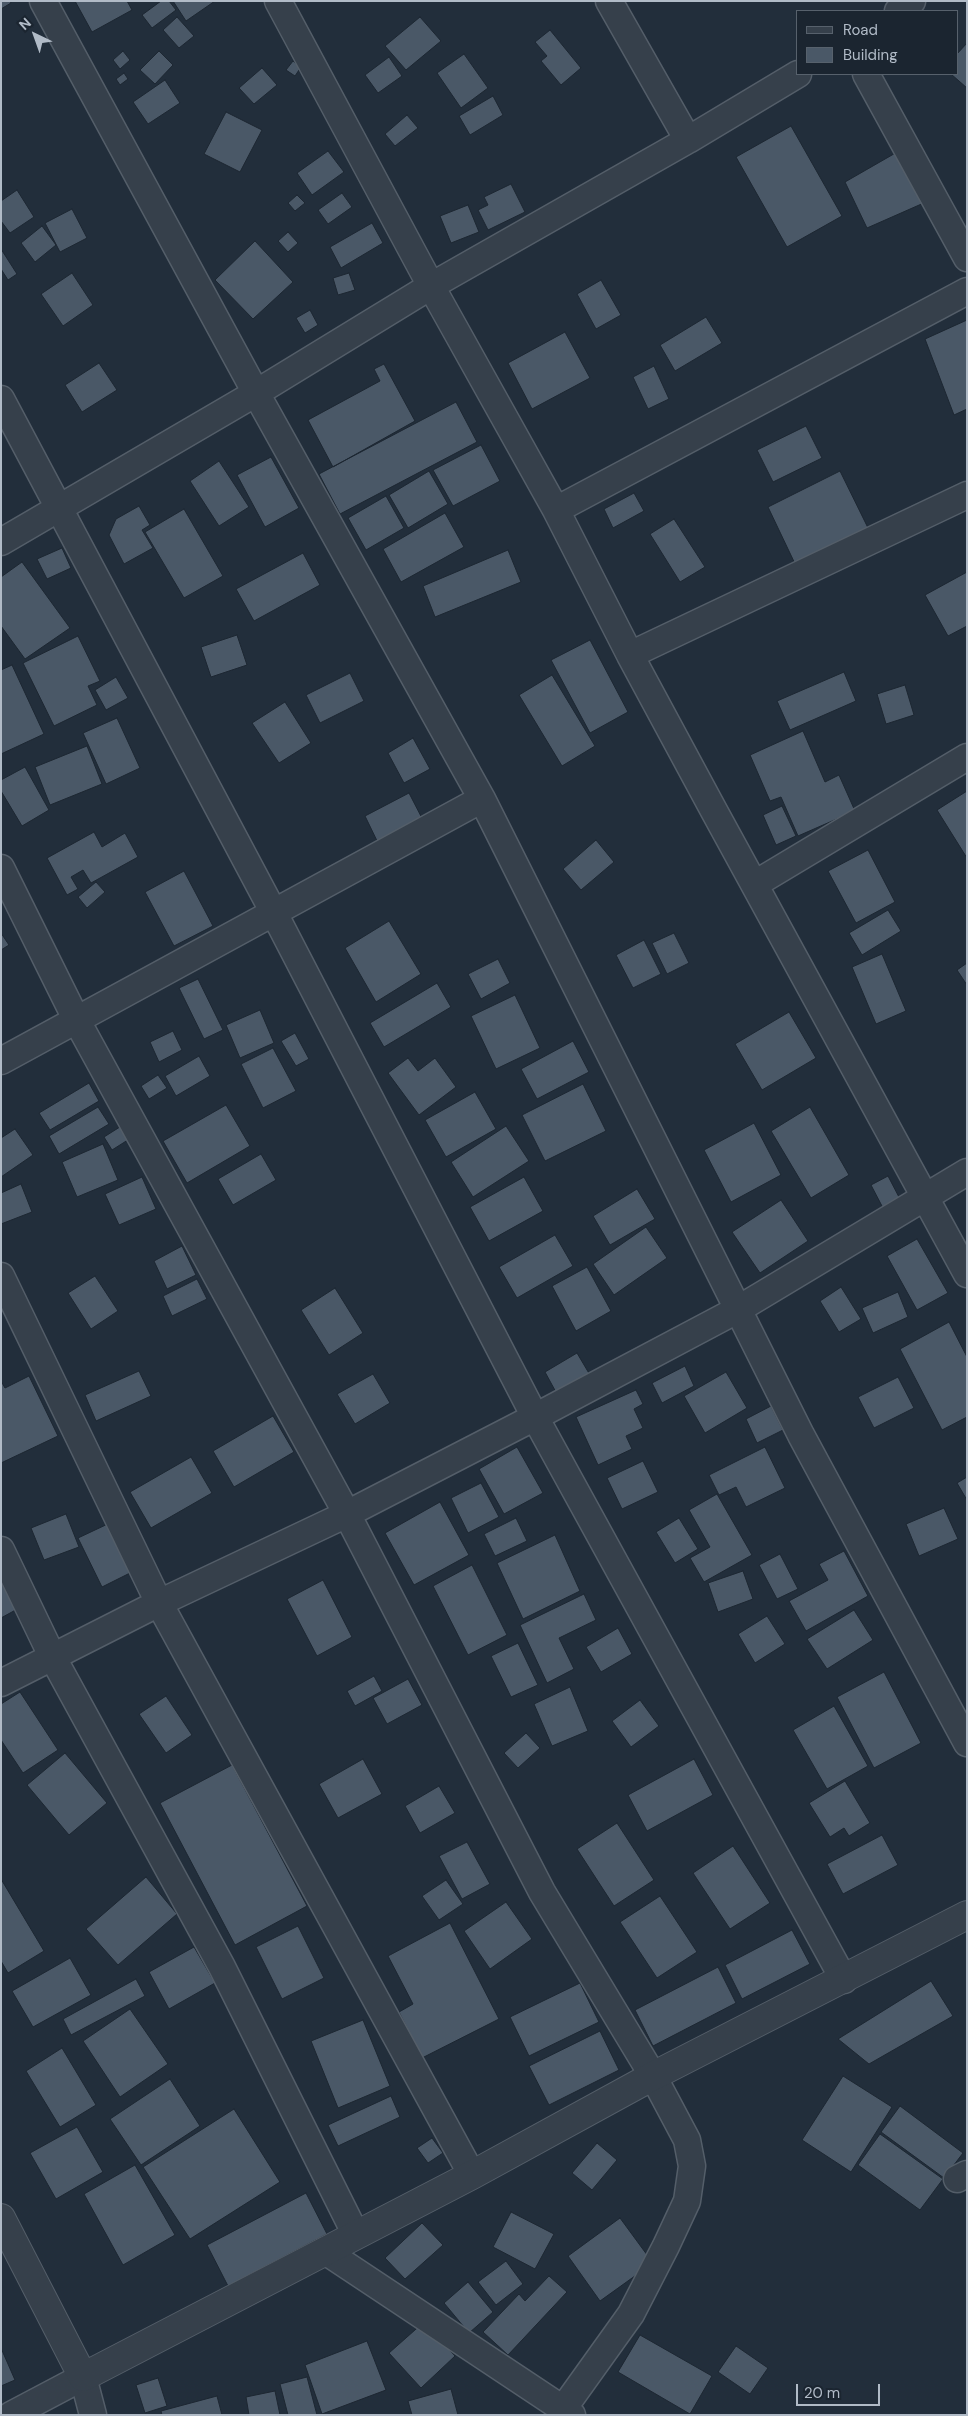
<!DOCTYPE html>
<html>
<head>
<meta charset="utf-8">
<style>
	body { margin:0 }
	#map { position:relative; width:968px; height:2416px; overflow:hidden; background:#222e3b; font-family:"DM Sans",sans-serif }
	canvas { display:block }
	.frame { position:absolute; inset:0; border:2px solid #b1bbc7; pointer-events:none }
	.legend { position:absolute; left:796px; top:10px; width:162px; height:65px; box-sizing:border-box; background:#1b2530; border:1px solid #57616c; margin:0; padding:6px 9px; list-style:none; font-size:15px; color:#b1bbc7 }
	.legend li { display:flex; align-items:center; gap:10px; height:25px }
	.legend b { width:25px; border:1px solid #57616c }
	.north { position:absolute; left:10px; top:10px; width:50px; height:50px; -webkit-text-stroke:4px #1b2530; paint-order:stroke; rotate:318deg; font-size:14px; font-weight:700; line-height:20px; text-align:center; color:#b1bbc7 }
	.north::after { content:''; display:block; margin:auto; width:18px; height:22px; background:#b1bbc7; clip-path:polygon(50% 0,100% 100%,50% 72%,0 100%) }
	.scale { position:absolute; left:796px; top:2384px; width:84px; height:22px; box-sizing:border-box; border:2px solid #b1bbc7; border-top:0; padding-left:6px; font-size:15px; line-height:18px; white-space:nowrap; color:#b1bbc7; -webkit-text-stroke:4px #1b2530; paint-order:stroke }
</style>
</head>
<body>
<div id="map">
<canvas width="968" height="2416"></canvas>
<div class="frame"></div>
<ul class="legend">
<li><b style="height:6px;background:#36404b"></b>Road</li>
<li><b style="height:14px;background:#4a5867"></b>Building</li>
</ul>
<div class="north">N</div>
<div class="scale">20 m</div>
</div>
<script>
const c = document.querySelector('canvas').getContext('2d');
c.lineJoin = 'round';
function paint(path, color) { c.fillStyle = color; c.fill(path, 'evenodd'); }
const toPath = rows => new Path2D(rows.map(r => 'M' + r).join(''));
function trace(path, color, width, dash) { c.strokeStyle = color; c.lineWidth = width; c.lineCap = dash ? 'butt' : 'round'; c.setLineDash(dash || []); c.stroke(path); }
const building = toPath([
	[1,1,10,1,11,3,1,9,1,1],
	[75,1,127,1,132,10,92,32,75,1],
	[161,1,169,1,176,10,152,28,142,15,161,1],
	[173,1,215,1,186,21,173,1],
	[177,17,194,36,179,48,163,30,177,17],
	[420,17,441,41,406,70,385,46,420,17],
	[550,30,581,68,561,85,541,61,547,56,535,42,550,30],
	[967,43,967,88,951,74,957,74,957,54,967,43],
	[123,51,130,60,120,69,113,60,123,51],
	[159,51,173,65,155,84,140,70,159,51],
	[464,54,488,88,461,108,437,73,464,54],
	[389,57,402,76,378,93,365,75,389,57],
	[293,61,301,67,295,76,286,70,293,61],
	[262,68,277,85,254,104,239,88,262,68],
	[124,73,128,79,120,85,116,79,124,73],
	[165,80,180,103,148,124,133,102,165,80],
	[493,96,503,115,470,135,459,116,493,96],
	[226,112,262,130,240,172,204,154,226,112],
	[407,115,418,128,395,146,385,134,407,115],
	[791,126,842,216,787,247,736,157,791,126],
	[328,151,344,172,312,195,297,173,328,151],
	[899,151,926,202,867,228,845,182,899,151],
	[511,184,525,212,488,230,478,210,488,205,484,197,511,184],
	[17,190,34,217,10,233,1,221,1,201,17,190],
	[342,193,352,207,328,224,318,210,342,193],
	[297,195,305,203,295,211,288,203,297,195],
	[468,205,479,232,451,243,440,216,468,205],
	[72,209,87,238,60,252,45,223,72,209],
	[372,223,383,243,341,268,330,247,372,223],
	[42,226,56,245,35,262,21,243,42,226],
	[288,232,298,243,288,252,278,241,288,232],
	[255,241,293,282,253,319,215,280,255,241],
	[1,249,17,274,8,280,1,269,1,249],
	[72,273,93,305,63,326,41,294,72,273],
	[349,273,355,290,338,295,333,278,349,273],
	[601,280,621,315,596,329,577,294,601,280],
	[310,310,318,325,305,333,296,318,310,310],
	[706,317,722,343,675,371,660,345,706,317],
	[967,320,967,409,954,415,925,339,967,320],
	[565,332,590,378,532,409,508,363,565,332],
	[99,363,117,390,82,412,65,385,99,363],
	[384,364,415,421,333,467,308,420,380,381,374,369,384,364],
	[654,366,669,399,648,409,633,377,654,366],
	[456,402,477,442,340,514,319,474,456,402],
	[806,426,822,458,773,482,757,450,806,426],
	[481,445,500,481,453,506,433,470,481,445],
	[271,457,299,508,265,527,237,475,271,457],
	[219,461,249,507,219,526,190,481,219,461],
	[429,471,448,504,408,528,389,495,429,471],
	[840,471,871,534,798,570,768,507,840,471],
	[634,493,644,511,613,528,604,509,634,493],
	[386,496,404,528,366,550,348,518,386,496],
	[139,506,150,525,142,530,153,548,124,564,109,535,116,519,139,506],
	[184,509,223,576,184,598,145,532,184,509],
	[445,513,464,547,401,582,383,549,445,513],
	[674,519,705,567,680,582,650,534,674,519],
	[62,548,71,568,47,579,37,559,62,548],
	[508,550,521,582,435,617,423,586,508,550],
	[303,553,320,585,254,621,236,589,303,553],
	[22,562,70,628,25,659,1,626,1,577,22,562],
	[967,572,967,626,948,636,925,595,967,572],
	[237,635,247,665,211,677,201,647,237,635],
	[78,636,100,681,88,686,97,705,54,726,23,663,78,636],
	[590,640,628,712,590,733,551,660,590,640],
	[12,665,44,734,1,754,1,670,12,665],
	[844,672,856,701,790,730,777,701,844,672],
	[350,673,364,701,320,723,306,695,350,673],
	[552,675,595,746,562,766,519,695,552,675],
	[116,677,128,698,106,710,95,690,116,677],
	[905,685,914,715,886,724,877,694,905,685],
	[285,702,311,743,279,763,252,723,285,702],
	[117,718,140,768,106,784,83,733,117,718],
	[803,731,825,782,839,775,855,811,798,836,781,797,770,801,750,755,803,731],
	[413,738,430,769,404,783,388,753,413,738],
	[87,746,102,784,50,805,35,767,87,746],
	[25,767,49,810,22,826,1,791,1,780,25,767],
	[967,791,967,858,937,810,967,791],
	[409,793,425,824,380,847,365,816,409,793],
	[782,806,796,836,776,845,763,815,782,806],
	[94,832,102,847,125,833,138,857,91,883,83,870,71,877,78,889,67,895,47,858,94,832],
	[596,840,614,862,581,890,563,869,596,840],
	[868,850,895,902,856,923,828,871,868,850],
	[184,871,213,926,174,946,145,892,184,871],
	[96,882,105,892,87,908,78,897,96,882],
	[888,910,901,931,862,955,849,933,888,910],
	[389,921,421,974,376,1002,345,948,389,921],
	[1,933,9,945,1,950,1,933],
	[674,933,689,963,667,974,652,943,674,933],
	[644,940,661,974,633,988,616,955,644,940],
	[882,954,906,1011,876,1024,852,967,882,954],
	[498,959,510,983,481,999,468,974,498,959],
	[967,963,967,985,957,970,967,963],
	[198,979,223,1030,204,1039,179,988,198,979],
	[437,983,451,1007,384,1047,370,1023,437,983],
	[515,995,540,1048,496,1069,471,1016,515,995],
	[260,1010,274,1043,240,1058,226,1025,260,1010],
	[789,1012,816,1058,762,1090,735,1044,789,1012],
	[173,1031,182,1050,159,1062,150,1042,173,1031],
	[295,1033,309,1059,296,1066,281,1041,295,1033],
	[573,1041,589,1072,537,1099,521,1069,573,1041],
	[273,1048,296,1091,263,1108,241,1064,273,1048],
	[199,1056,210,1076,176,1096,165,1076,199,1056],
	[408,1058,418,1071,435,1058,456,1087,419,1115,388,1073,408,1058],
	[158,1075,167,1088,149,1099,141,1086,158,1075],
	[89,1083,99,1101,50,1130,39,1113,89,1083],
	[583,1084,606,1131,545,1161,522,1115,583,1084],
	[475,1092,496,1129,446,1157,425,1120,475,1092],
	[226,1105,250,1146,187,1183,163,1141,226,1105],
	[98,1107,109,1124,59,1154,49,1136,98,1107],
	[810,1107,849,1175,811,1198,771,1131,810,1107],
	[754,1123,781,1175,731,1202,704,1150,754,1123],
	[123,1125,131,1138,112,1150,104,1137,123,1125],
	[506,1126,529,1161,473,1197,451,1162,506,1126],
	[15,1129,33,1155,1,1177,1,1138,15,1129],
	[103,1144,118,1180,77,1197,62,1162,103,1144],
	[261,1154,276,1180,233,1205,218,1179,261,1154],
	[888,1176,900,1199,883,1208,871,1185,888,1176],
	[142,1177,156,1209,119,1225,105,1194,142,1177],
	[524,1177,543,1211,489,1241,470,1207,524,1177],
	[21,1184,32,1212,1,1224,1,1193,21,1184],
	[637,1189,655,1219,610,1245,593,1216,637,1189],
	[781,1200,808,1241,760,1273,732,1232,781,1200],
	[646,1227,667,1258,614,1295,593,1264,646,1227],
	[555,1235,573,1266,517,1298,499,1267,555,1235],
	[917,1239,948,1293,917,1310,887,1256,917,1239],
	[182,1246,196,1275,167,1289,154,1261,182,1246],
	[587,1267,611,1311,576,1331,552,1286,587,1267],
	[95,1276,118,1311,91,1329,68,1293,95,1276],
	[197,1279,207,1299,172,1316,163,1296,197,1279],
	[841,1287,861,1319,839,1332,820,1301,841,1287],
	[335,1288,363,1333,329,1355,301,1310,335,1288],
	[898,1292,908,1317,873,1333,862,1308,898,1292],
	[949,1322,967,1357,967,1417,942,1430,900,1349,949,1322],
	[577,1353,590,1375,557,1394,545,1372,577,1353],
	[685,1366,694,1386,662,1403,652,1383,685,1366],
	[139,1371,151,1396,96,1421,85,1395,139,1371],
	[726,1372,747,1408,705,1433,684,1396,726,1372],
	[373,1374,390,1403,355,1424,337,1394,373,1374],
	[29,1376,58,1436,1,1463,1,1381,5,1388,29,1376],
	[898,1377,914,1408,874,1428,858,1397,898,1377],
	[636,1390,643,1404,634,1409,643,1428,626,1436,632,1449,598,1465,576,1417,636,1390],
	[771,1406,783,1430,757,1443,746,1419,771,1406],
	[273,1416,294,1452,234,1487,213,1451,273,1416],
	[517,1447,543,1493,504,1514,479,1469,517,1447],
	[765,1447,785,1488,746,1507,736,1487,719,1495,709,1475,765,1447],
	[191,1457,212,1493,151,1528,130,1492,191,1457],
	[643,1461,658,1492,622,1509,607,1478,643,1461],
	[967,1477,967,1500,957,1483,967,1477],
	[481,1483,499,1517,468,1533,451,1498,481,1483],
	[717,1494,752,1555,704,1582,690,1558,710,1547,689,1510,717,1494],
	[440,1502,469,1555,414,1585,385,1533,440,1502],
	[944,1508,958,1539,919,1556,906,1524,944,1508],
	[66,1514,79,1547,44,1560,31,1528,66,1514],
	[516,1518,527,1541,495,1556,484,1534,516,1518],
	[679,1518,698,1549,675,1563,656,1532,679,1518],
	[112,1522,136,1570,102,1587,78,1538,112,1522],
	[555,1535,580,1591,523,1619,497,1563,555,1535],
	[844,1551,868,1596,806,1631,789,1601,828,1580,819,1564,844,1551],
	[780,1554,798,1589,777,1599,759,1565,780,1554],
	[472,1565,507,1635,468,1655,433,1586,472,1565],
	[1,1568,21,1607,1,1618,1,1568],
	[743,1571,753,1599,718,1612,708,1583,743,1571],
	[323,1580,352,1637,317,1656,287,1599,323,1580],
	[584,1594,596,1620,559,1638,574,1669,547,1683,520,1625,584,1594],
	[854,1610,873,1640,827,1669,807,1639,854,1610],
	[767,1616,785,1644,755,1663,738,1634,767,1616],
	[618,1628,632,1654,601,1672,586,1647,618,1628],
	[518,1643,538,1685,511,1697,491,1656,518,1643],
	[884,1672,921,1743,874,1768,837,1697,884,1672],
	[374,1676,382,1691,355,1706,347,1691,374,1676],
	[408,1679,422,1705,387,1724,373,1698,408,1679],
	[570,1687,588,1731,552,1746,534,1704,570,1687],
	[20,1692,58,1750,23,1773,1,1740,1,1704,20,1692],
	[166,1696,192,1735,166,1753,139,1714,166,1696],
	[640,1700,659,1726,631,1747,612,1721,640,1700],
	[834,1706,868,1766,827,1789,793,1730,834,1706],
	[526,1733,540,1748,518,1768,504,1753,526,1733],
	[65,1753,107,1803,69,1835,27,1785,65,1753],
	[363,1759,382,1794,338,1818,319,1784,363,1759],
	[694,1759,713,1795,647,1831,628,1795,694,1759],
	[232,1765,307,1906,235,1945,160,1803,232,1765],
	[845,1781,870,1823,849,1836,844,1828,830,1837,809,1803,845,1781],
	[439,1786,455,1813,420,1833,405,1806,439,1786],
	[617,1823,654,1880,614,1906,577,1849,617,1823],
	[882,1835,898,1865,843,1894,827,1864,882,1835],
	[467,1842,490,1884,462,1899,439,1856,467,1842],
	[733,1846,770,1903,730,1929,693,1873,733,1846],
	[146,1877,177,1914,118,1965,86,1929,146,1877],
	[1,1879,44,1951,8,1973,1,1961,1,1879],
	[446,1880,463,1904,439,1920,422,1896,446,1880],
	[660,1896,697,1952,657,1978,620,1922,660,1896],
	[506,1902,532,1939,490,1969,464,1931,506,1902],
	[450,1923,499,2019,422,2058,399,2012,413,2004,388,1956,450,1923],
	[298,1926,324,1978,282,1999,256,1947,298,1926],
	[792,1930,810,1964,742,1999,725,1965,792,1930],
	[194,1947,215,1983,169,2009,149,1972,194,1947],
	[70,1958,91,1995,33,2027,12,1991,70,1958],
	[718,1967,736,2003,653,2046,635,2010,718,1967],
	[136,1979,145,1996,71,2035,63,2019,136,1979],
	[931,1981,953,2016,869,2064,838,2039,931,1981],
	[580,1983,599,2022,529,2056,510,2017,580,1983],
	[130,2009,168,2064,120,2097,83,2041,130,2009],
	[363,2020,390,2086,338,2108,311,2041,363,2020],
	[600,2031,619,2070,549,2105,529,2066,600,2031],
	[62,2048,96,2105,60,2127,26,2071,62,2048],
	[843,2076,892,2107,851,2172,802,2140,843,2076],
	[170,2079,200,2126,141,2165,110,2119,170,2079],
	[391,2096,400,2117,338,2146,328,2125,391,2096],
	[900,2106,963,2153,944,2178,881,2132,900,2106],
	[234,2109,280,2182,190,2239,143,2167,234,2109],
	[77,2127,103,2172,56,2199,30,2153,77,2127],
	[880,2134,943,2179,920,2210,858,2165,880,2134],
	[432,2138,443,2153,428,2163,417,2148,432,2138],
	[597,2143,617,2160,592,2190,572,2173,597,2143],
	[135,2165,175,2235,123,2265,84,2194,135,2165],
	[306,2193,327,2234,228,2286,207,2245,306,2193],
	[511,2212,554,2234,535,2269,493,2247,511,2212],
	[620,2218,653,2263,600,2301,568,2256,620,2218],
	[422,2223,443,2245,405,2279,385,2258,422,2223],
	[506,2261,523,2284,496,2305,478,2282,506,2261],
	[549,2276,567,2292,508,2355,483,2332,519,2294,525,2301,549,2276],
	[468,2282,493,2312,469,2333,444,2303,468,2282],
	[424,2322,455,2356,421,2388,389,2353,424,2322],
	[640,2335,712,2376,690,2414,618,2372,640,2335],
	[367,2341,386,2390,322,2414,305,2365,367,2341],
	[736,2346,768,2368,750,2394,718,2372,736,2346],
	[1,2348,15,2380,1,2386,1,2348],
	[307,2377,317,2415,288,2415,280,2384,307,2377],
	[158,2378,167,2406,145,2413,136,2385,158,2378],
	[451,2389,458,2415,412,2415,408,2401,451,2389],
	[275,2391,280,2415,249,2415,246,2397,275,2391],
	[217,2396,222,2415,162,2415,161,2411,217,2396]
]);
paint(building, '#4a5867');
trace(building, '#1d2732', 1);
const minor = toPath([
	[43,1,256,393,482,799,801,1435,967,1743],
	[278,1,431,286,556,510,630,655,713,809,967,1274],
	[609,1,688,140],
	[898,11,912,1],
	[866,74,967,258],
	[1,399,274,913,535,1417,844,1980],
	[556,510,967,291],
	[1,542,256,393,431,286,688,140,798,74],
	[630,655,967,495],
	[1,868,76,1019,347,1514,542,1892,653,2076,687,2140,692,2166,687,2201,666,2246,631,2314,563,2409],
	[755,884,967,757],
	[1,1061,482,799],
	[1,1276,159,1603,472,2175],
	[1,1550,52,1656,222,1967,356,2235],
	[1,1683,159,1603,347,1514,535,1417,737,1310,967,1172],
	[957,2179,967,2174],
	[325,2251,572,2415],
	[11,2415,83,2377,93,2415]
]);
const tertiary = toPath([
	[1,2218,83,2377,472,2175,653,2076,967,1915]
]);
trace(minor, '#545e69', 29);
trace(tertiary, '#545e69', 30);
trace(minor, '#36404b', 26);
trace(tertiary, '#36404b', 28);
</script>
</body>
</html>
